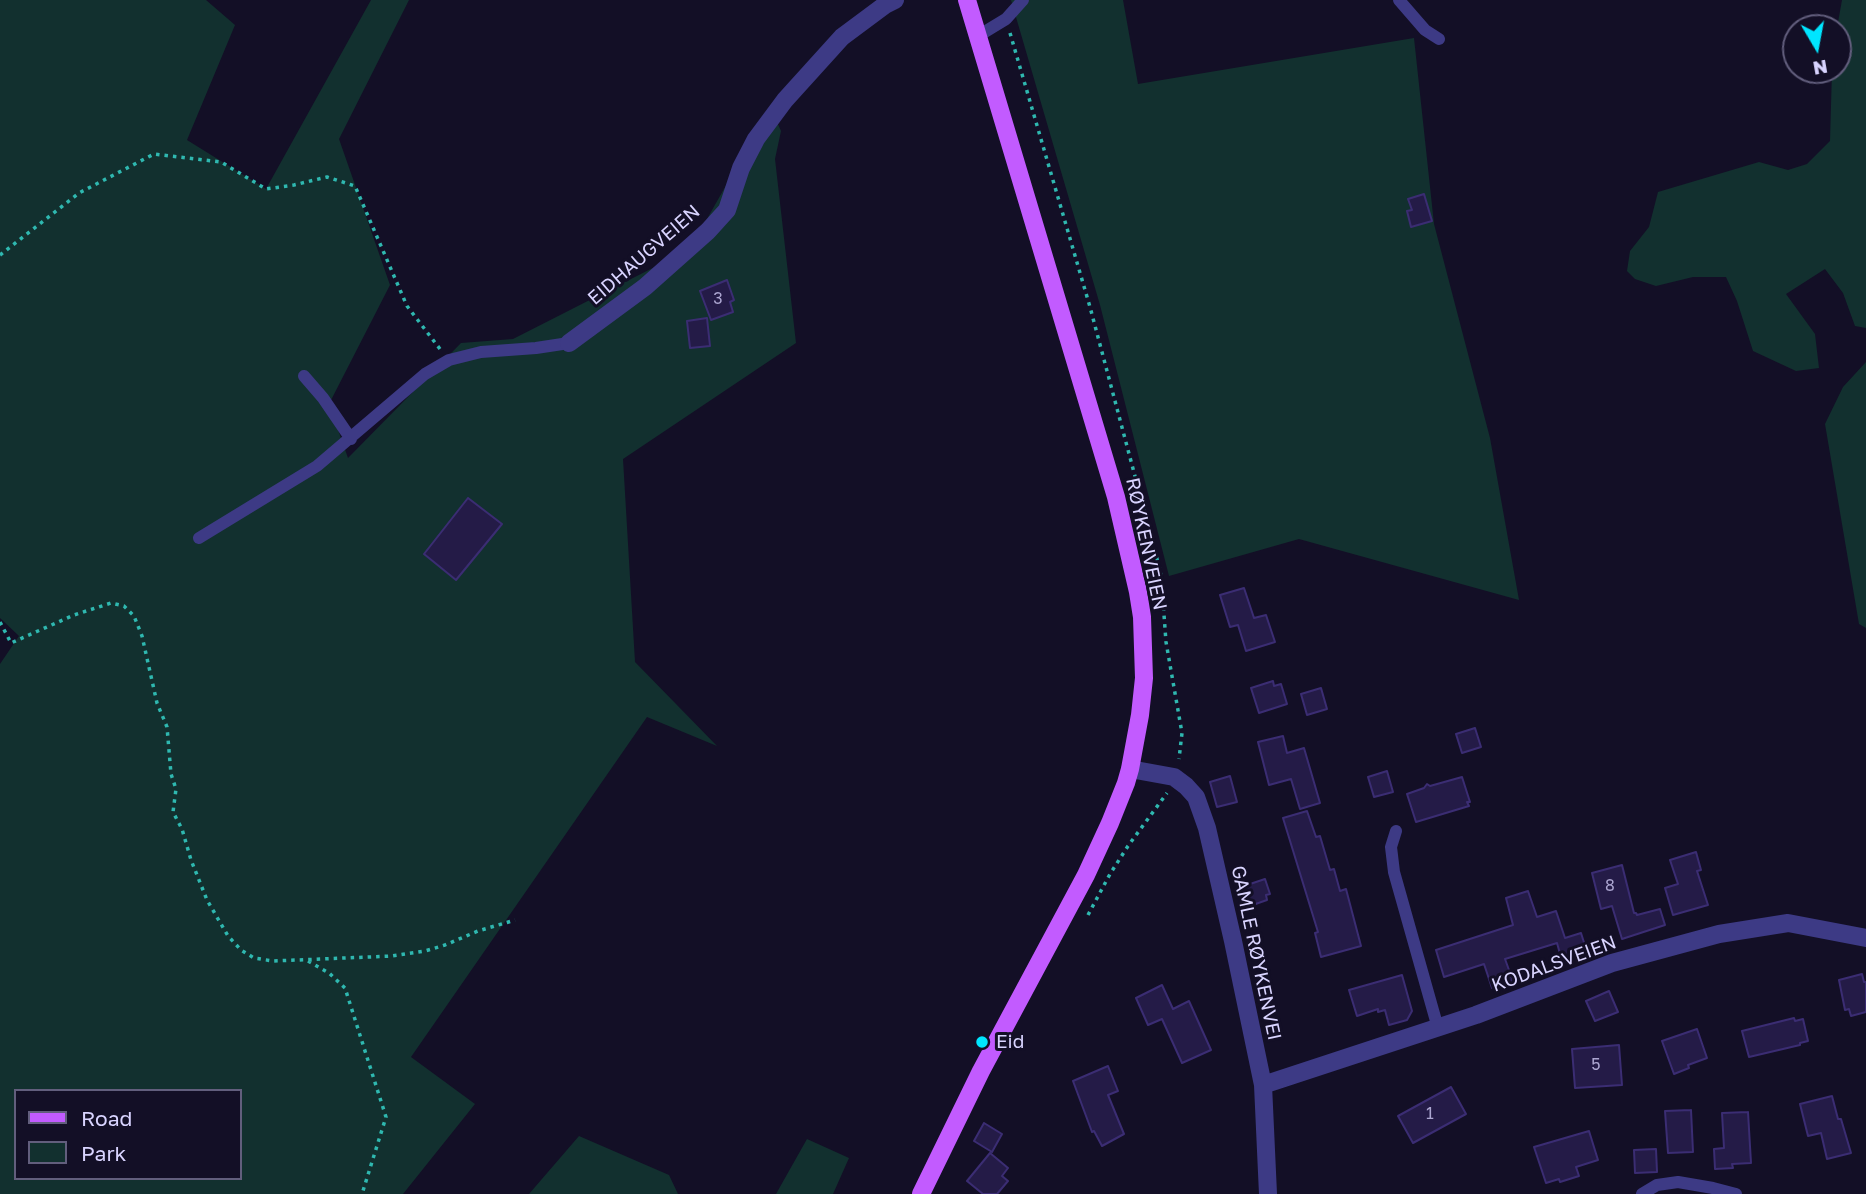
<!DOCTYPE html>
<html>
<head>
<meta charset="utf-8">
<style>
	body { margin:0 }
	#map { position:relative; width:1866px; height:1194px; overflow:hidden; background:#130f26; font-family:"Golos Text",sans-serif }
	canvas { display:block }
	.legend { position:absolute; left:14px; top:1089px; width:228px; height:91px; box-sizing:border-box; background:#130f26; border:2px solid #625e7d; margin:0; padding:9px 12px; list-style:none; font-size:21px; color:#d9d4ff }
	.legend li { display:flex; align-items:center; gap:14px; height:35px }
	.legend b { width:35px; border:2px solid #625e7d }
	.north { position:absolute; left:1782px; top:14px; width:70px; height:70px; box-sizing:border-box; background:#130f26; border:2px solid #625e7d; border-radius:50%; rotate:170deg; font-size:19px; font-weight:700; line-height:28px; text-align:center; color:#d9d4ff }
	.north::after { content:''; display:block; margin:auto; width:24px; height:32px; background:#00e5ff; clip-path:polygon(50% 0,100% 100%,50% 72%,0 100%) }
</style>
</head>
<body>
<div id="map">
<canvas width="1866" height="1194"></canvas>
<ul class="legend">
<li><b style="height:9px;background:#c25bff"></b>Road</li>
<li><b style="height:19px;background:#12302f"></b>Park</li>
</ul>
<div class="north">N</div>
</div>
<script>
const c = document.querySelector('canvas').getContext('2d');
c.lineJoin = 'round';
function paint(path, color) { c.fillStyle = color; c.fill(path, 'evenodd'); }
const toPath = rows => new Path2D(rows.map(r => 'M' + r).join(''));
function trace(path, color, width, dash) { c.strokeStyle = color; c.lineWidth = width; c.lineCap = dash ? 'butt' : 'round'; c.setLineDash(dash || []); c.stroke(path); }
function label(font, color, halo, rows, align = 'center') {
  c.font = font + ' "Golos Text",sans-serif'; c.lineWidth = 6; c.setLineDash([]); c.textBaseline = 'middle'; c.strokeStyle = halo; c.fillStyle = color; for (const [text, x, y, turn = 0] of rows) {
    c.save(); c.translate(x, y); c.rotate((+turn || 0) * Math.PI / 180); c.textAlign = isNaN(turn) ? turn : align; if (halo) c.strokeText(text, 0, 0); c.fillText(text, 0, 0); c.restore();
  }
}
paint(toPath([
	[0,0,206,0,235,25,187,140,266,189,371,0,409,0,339,139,390,285,329,404,348,458,461,343,513,339,690,249,733,173,777,122,781,131,775,159,796,343,623,459,635,662,717,746,647,717,411,1057,475,1104,403,1194,0,1194,0,664,19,636,0,618],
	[16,1091,240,1091,240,1178,16,1178],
	[1011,0,1123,0,1138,84,1414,38,1434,224,1490,438,1519,600,1299,539,1169,576,1100,305],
	[1842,0,1866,0,1866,328,1855,326,1843,293,1825,269,1786,294,1815,334,1819,368,1796,371,1753,351,1737,301,1726,277,1693,277,1656,286,1635,279,1627,271,1630,251,1649,227,1658,192,1759,162,1788,170,1807,164,1830,141,1832,70,1838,70,1837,28],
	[1866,362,1866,628,1859,624,1825,424,1843,387],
	[579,1136,669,1175,678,1194,529,1194],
	[807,1139,849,1158,833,1194,776,1194]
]), '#12302f');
const building = toPath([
	[1424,194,1432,221,1411,227,1407,211,1412,210,1408,199,1424,194],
	[727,280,734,300,730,302,733,312,711,320,700,291,727,280],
	[707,318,710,346,690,348,687,321,707,318],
	[468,498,502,524,456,580,424,554,468,498],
	[1244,588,1254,618,1266,615,1275,642,1246,651,1238,625,1230,627,1220,595,1244,588],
	[1273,681,1274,686,1281,684,1287,704,1259,713,1251,688,1273,681],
	[1321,688,1327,709,1307,715,1301,694,1321,688],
	[1475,728,1481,747,1462,753,1456,734,1475,728],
	[1283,736,1287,753,1304,748,1320,803,1300,809,1291,779,1269,785,1258,742,1283,736],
	[1387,771,1393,792,1374,797,1368,777,1387,771],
	[1230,776,1237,802,1217,807,1210,782,1230,776],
	[1462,777,1470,802,1467,802,1469,806,1416,822,1407,794,1424,788,1427,784,1430,786,1462,777],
	[1307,811,1316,837,1320,836,1330,870,1334,869,1340,891,1346,889,1361,946,1321,957,1315,933,1318,932,1283,818,1307,811],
	[1696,852,1701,870,1697,871,1708,905,1673,915,1665,888,1678,884,1670,860,1696,852],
	[1622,865,1634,913,1636,913,1637,915,1660,909,1665,925,1622,939,1612,906,1601,909,1592,873,1622,865],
	[1265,879,1270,894,1266,895,1267,900,1247,907,1241,887,1265,879],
	[1528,891,1537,917,1556,911,1565,938,1581,933,1587,952,1562,961,1557,943,1505,959,1513,981,1492,988,1484,964,1444,977,1436,950,1513,925,1506,898,1528,891],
	[1862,974,1864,982,1866,982,1866,1012,1851,1016,1849,1009,1845,1010,1839,980,1862,974],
	[1402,975,1412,1011,1407,1020,1389,1025,1385,1010,1378,1012,1378,1009,1357,1016,1349,990,1402,975],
	[1162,985,1173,1009,1189,1001,1211,1050,1182,1063,1162,1019,1148,1025,1136,998,1162,985],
	[1609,991,1618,1012,1595,1021,1586,1001,1609,991],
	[1794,1018,1795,1021,1803,1019,1808,1041,1800,1043,1800,1045,1749,1057,1742,1031,1794,1018],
	[1697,1029,1707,1058,1688,1065,1689,1068,1674,1074,1662,1041,1697,1029],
	[1619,1045,1622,1085,1575,1088,1572,1049,1619,1045],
	[1108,1066,1118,1091,1108,1095,1124,1134,1102,1146,1094,1131,1092,1132,1073,1081,1108,1066],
	[1451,1087,1466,1114,1413,1143,1398,1116,1451,1087],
	[1832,1096,1838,1119,1841,1119,1851,1153,1827,1159,1821,1133,1808,1136,1800,1104,1832,1096],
	[1691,1110,1693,1152,1668,1153,1665,1111,1691,1110],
	[1748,1112,1751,1163,1732,1164,1733,1168,1715,1169,1714,1149,1724,1148,1722,1113,1748,1112],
	[984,1123,1002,1134,992,1152,974,1141,984,1123],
	[1589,1131,1598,1160,1576,1167,1579,1176,1560,1182,1559,1179,1546,1183,1534,1147,1589,1131],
	[1656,1149,1657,1172,1635,1173,1634,1150,1656,1149],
	[990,1153,1008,1168,1002,1176,1008,1181,997,1194,983,1194,967,1181,990,1153]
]);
paint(building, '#241b47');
trace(building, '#3b2d73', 2);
trace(toPath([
	[1010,33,1090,307,1161,574,1166,642,1182,733,1179,759],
	[0,255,79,193,154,154,221,162,266,189,294,185,327,177,355,186,407,306,440,349],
	[0,622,11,643,74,615,111,603,124,606,134,616,142,636,157,703,167,727,171,774,176,789,173,812,182,829,191,860,207,900,228,936,241,950,254,958,273,961,392,956,425,951,445,945,478,931,515,920],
	[1088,915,1110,874,1128,846,1167,793],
	[308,961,329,973,345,988,386,1117,362,1194]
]), '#2fb8b0', 3.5, [3.5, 5]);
trace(toPath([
	[1399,0,1425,30,1439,39],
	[978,36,1006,19,1023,0],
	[304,376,323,398,351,439],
	[199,538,317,466,425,374,449,360,481,352,536,348,569,343],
	[1396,831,1391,847,1394,872,1438,1028],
	[1642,1194,1657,1185,1678,1182,1713,1188,1736,1194]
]), '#3d3a85', 12);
trace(toPath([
	[569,343,645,287,708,231,727,210,741,168,756,139,785,100,842,37,885,5,895,0],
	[1130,769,1174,777,1186,786,1196,797,1207,828,1233,941,1263,1085,1268,1194],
	[1263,1085,1476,1015,1612,963,1719,934,1788,923,1866,938]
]), '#3d3a85', 18);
trace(toPath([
	[921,1194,981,1071,1086,875,1110,823,1126,783,1130,769,1140,715,1144,678,1142,617,1138,592,1116,497,967,0]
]), '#c25bff', 18);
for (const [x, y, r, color] of [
	[982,1042,7,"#00e5ff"]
]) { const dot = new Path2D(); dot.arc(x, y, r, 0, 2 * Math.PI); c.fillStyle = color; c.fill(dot); trace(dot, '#130f26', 2.5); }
label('16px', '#aca6d1', null, [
	["3",718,299],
	["8",1610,886],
	["5",1596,1065],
	["1",1430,1114]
]);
label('19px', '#d9d4ff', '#130f26', [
	["EIDHAUGVEIEN",644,255,-41],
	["RØYKENVEIEN",1146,544,78],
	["GAMLE RØYKENVEI",1256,953,78],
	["KODALSVEIEN",1554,964,-20]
]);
label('19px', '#d9d4ff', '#130f26', [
	["Eid",996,1042]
], 'left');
</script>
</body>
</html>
